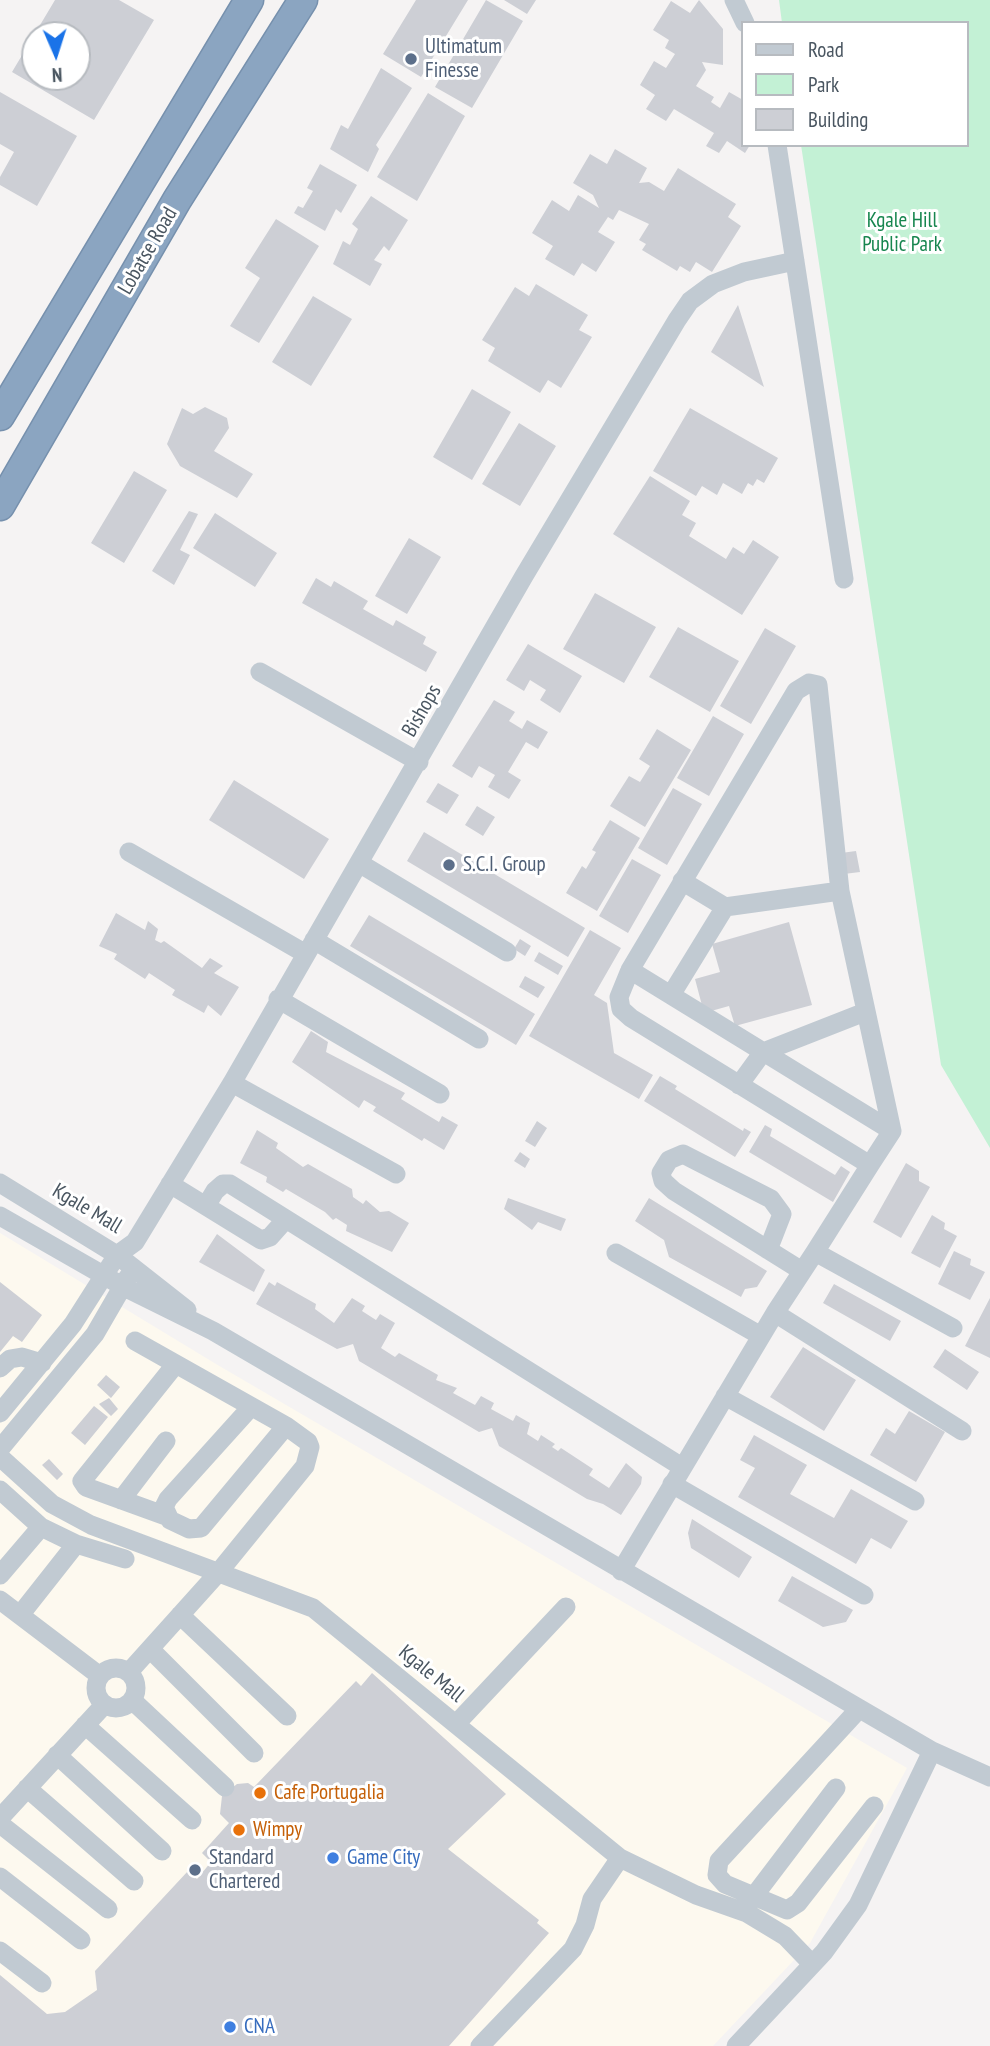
<!DOCTYPE html>
<html>
<head>
<meta charset="utf-8">
<style>
	body { margin:0 }
	#map { position:relative; width:990px; height:2046px; overflow:hidden; background:#f5f3f3; font-family:"PT Sans Narrow",sans-serif }
	canvas { display:block }
	.legend { position:absolute; left:741px; top:21px; width:228px; height:126px; box-sizing:border-box; background:#fff; border:2px solid #b7bbc0; margin:0; padding:9px 12px; list-style:none; font-size:21px; color:#4a5661 }
	.legend li { display:flex; align-items:center; gap:14px; height:35px }
	.legend b { width:35px; border:2px solid #b7bbc0 }
	.north { position:absolute; left:21px; top:21px; width:70px; height:70px; box-sizing:border-box; background:#fff; border:2px solid #b7bbc0; border-radius:50%; rotate:177deg; font-size:19px; font-weight:700; line-height:28px; text-align:center; color:#4a5661 }
	.north::after { content:''; display:block; margin:auto; width:24px; height:32px; background:#1a73e8; clip-path:polygon(50% 0,100% 100%,50% 72%,0 100%) }
</style>
</head>
<body>
<div id="map">
<canvas width="990" height="2046"></canvas>
<ul class="legend">
<li><b style="height:9px;background:#c1cad2"></b>Road</li>
<li><b style="height:19px;background:#c3f1d5"></b>Park</li>
<li><b style="height:19px;background:#cdcfd5"></b>Building</li>
</ul>
<div class="north">N</div>
</div>
<script>
const c = document.querySelector('canvas').getContext('2d');
c.lineJoin = 'round';
function paint(path, color) { c.fillStyle = color; c.fill(path, 'evenodd'); }
const toPath = rows => new Path2D(rows.map(r => 'M' + r).join(''));
function trace(path, color, width, dash) { c.strokeStyle = color; c.lineWidth = width; c.lineCap = dash ? 'butt' : 'round'; c.setLineDash(dash || []); c.stroke(path); }
function label(font, color, halo, rows, align = 'center') {
  c.font = font + ' "PT Sans Narrow",sans-serif'; c.lineWidth = 6; c.setLineDash([]); c.textBaseline = 'middle'; c.strokeStyle = halo; c.fillStyle = color; for (const [text, x, y, turn = 0] of rows) {
    c.save(); c.translate(x, y); c.rotate((+turn || 0) * Math.PI / 180); c.textAlign = isNaN(turn) ? turn : align; if (halo) c.strokeText(text, 0, 0); c.fillText(text, 0, 0); c.restore();
  }
}
paint(toPath([
	[0,1233,216,1364,907,1768,810,1943,713,2046,0,2046]
]), '#fdf9ef');
paint(toPath([
	[779,0,990,0,990,1148,941,1065,801,145,967,145,967,23,782,23]
]), '#c3f1d5');
paint(toPath([
	[55,0,119,0,154,20,94,120,12,72],
	[35,35,77,35,77,77,35,77],
	[416,0,468,0,421,77,383,54],
	[486,0,523,21,472,108,435,87],
	[504,0,536,0,527,14],
	[699,0,723,29,723,65,702,62,706,70,696,86,714,97,711,102,720,108,729,92,743,100,743,145,750,145,745,153,727,141,719,153,706,146,714,133,674,109,666,121,646,109,655,95,640,85,654,61,666,68,675,54,665,48,669,40,653,30,671,1,690,13],
	[381,68,412,88,376,145,379,149,368,172,330,149,341,125,348,129],
	[0,92,77,136,37,206,0,185,0,177,14,152,0,144],
	[428,93,465,116,417,201,377,177],
	[615,149,647,168,639,183,649,182,664,191,678,168,736,204,728,217,741,226,712,272,696,262,690,272,680,266,677,271,642,250,646,244,639,240,649,224,619,210,613,220,608,217,598,232,615,242,596,272,582,263,574,276,545,259,553,246,532,233,552,200,569,211,578,195,599,208,593,195,573,183,590,154,607,164],
	[320,164,357,185,341,213,336,209,325,231,294,213,298,206,303,208,313,191,307,188],
	[371,196,408,220,389,251,384,246,374,260,382,264,370,286,333,264,343,241,350,245,358,229,352,224],
	[276,219,319,246,259,343,230,326,260,278,245,268],
	[536,284,588,315,579,330,592,337,561,388,548,380,540,393,488,361,495,348,482,340,515,287,529,296],
	[313,296,352,319,311,386,272,362],
	[738,305,764,387,711,352],
	[472,389,511,412,472,480,433,457],
	[205,407,227,418,229,428,214,451,253,474,237,498,180,466,167,444,182,408,193,414],
	[690,408,778,458,764,483,757,479,753,486,748,483,742,494,723,483,717,495,702,486,696,496,653,471],
	[519,423,556,446,520,506,482,484],
	[134,471,167,490,124,563,91,543],
	[650,476,690,501,682,515,696,523,689,536,726,559,733,547,744,554,753,540,779,557,742,615,613,534],
	[189,511,198,514,180,550,190,555,174,585,152,571],
	[215,513,277,553,255,587,193,548],
	[409,538,441,557,407,614,375,596],
	[316,578,331,587,334,581,368,601,363,609,393,626,396,620,426,637,423,644,437,652,426,672,302,603],
	[595,593,656,627,624,683,563,649],
	[678,627,739,661,710,712,649,677],
	[765,628,796,646,751,724,720,706],
	[528,644,582,676,560,713,540,700,546,690,530,680,524,691,506,680],
	[494,700,515,712,509,721,522,729,527,720,548,732,538,749,526,742,508,772,521,780,509,799,488,787,495,775,479,766,472,778,452,766],
	[713,716,744,734,709,796,677,778],
	[657,729,691,750,645,827,610,806,629,776,640,782,650,766,639,759],
	[234,780,329,839,304,879,209,820],
	[438,783,459,795,447,814,426,802],
	[673,788,702,804,667,865,638,848],
	[477,806,495,817,483,836,465,825],
	[610,820,640,838,597,911,566,893,582,866,586,869,596,852,592,850],
	[424,832,585,928,568,957,407,861],
	[856,851,860,872,844,874,841,853],
	[632,859,661,875,628,933,599,916],
	[116,913,145,930,148,921,158,929,155,940,161,943,164,941,202,968,210,958,223,966,214,973,239,987,221,1016,208,1005,204,1013,172,995,175,990,149,973,145,979,114,959,117,954,99,946],
	[369,915,535,1014,516,1045,350,946],
	[789,922,812,1005,735,1026,729,1006,704,1013,695,979,720,972,712,944],
	[590,930,621,948,594,995,607,1003,614,1053,653,1075,639,1099,529,1036],
	[520,939,531,946,525,956,514,949],
	[539,952,563,966,558,975,534,961],
	[525,976,545,987,538,998,519,987],
	[311,1031,328,1042,326,1052,405,1093,401,1099,439,1122,442,1116,458,1125,444,1150,424,1138,422,1141,373,1111,376,1107,364,1100,359,1108,292,1062],
	[660,1076,677,1086,675,1089,743,1131,744,1128,751,1132,735,1157,644,1101],
	[537,1121,547,1128,535,1147,525,1141],
	[765,1125,772,1129,770,1136,835,1175,841,1166,850,1172,833,1202,749,1152],
	[257,1130,278,1143,276,1148,303,1167,308,1164,352,1189,353,1197,363,1204,366,1200,380,1212,389,1211,409,1223,392,1252,346,1231,347,1225,336,1218,333,1220,325,1212,286,1189,283,1192,266,1182,267,1177,240,1163],
	[520,1152,530,1159,525,1168,514,1161],
	[906,1163,919,1171,919,1181,930,1187,901,1238,873,1222],
	[508,1198,566,1219,561,1231,538,1222,532,1230,504,1209],
	[649,1198,767,1271,757,1287,745,1289,741,1297,669,1257,664,1240,635,1221],
	[932,1215,945,1223,944,1229,957,1236,940,1268,911,1253],
	[217,1234,265,1270,254,1292,199,1262],
	[954,1251,971,1259,970,1265,985,1272,970,1300,938,1284],
	[0,1282,42,1315,22,1342,13,1336,0,1352],
	[269,1282,275,1286,277,1282,316,1304,315,1309,334,1323,352,1298,365,1306,362,1311,376,1320,380,1314,395,1323,381,1348,395,1357,399,1353,438,1375,436,1380,457,1388,453,1393,475,1405,481,1396,494,1403,491,1409,513,1421,516,1415,530,1423,527,1434,538,1441,541,1435,555,1444,552,1447,558,1451,561,1448,593,1469,589,1475,609,1488,626,1463,642,1477,641,1484,621,1515,603,1504,587,1499,499,1446,492,1428,479,1432,359,1361,353,1344,337,1349,256,1304],
	[834,1284,901,1321,890,1341,823,1303],
	[990,1298,990,1358,965,1346],
	[803,1347,856,1380,824,1431,770,1397],
	[945,1349,979,1372,967,1390,933,1367],
	[106,1375,120,1387,111,1398,97,1385],
	[109,1398,118,1409,111,1416,99,1404],
	[94,1406,108,1417,85,1445,71,1433],
	[909,1411,945,1432,916,1482,870,1455,886,1428,895,1434],
	[754,1435,807,1465,790,1494,834,1518,851,1489,908,1521,891,1549,871,1538,856,1564,738,1497,755,1468,740,1460],
	[49,1459,63,1474,57,1480,42,1465],
	[692,1519,752,1557,739,1578,691,1548,688,1533],
	[792,1576,853,1610,846,1622,823,1627,778,1601],
	[372,1673,506,1794,448,1849,539,1920,537,1923,549,1933,449,2046,0,2046,0,1975,47,2014,65,2012,97,1990,95,1971,188,1871,197,1879,211,1862,202,1853,229,1823,220,1814,222,1796,237,1784,248,1783,254,1787,356,1681,361,1686]
]), '#cdcfd5');
const highway = toPath([
	[0,416,249,0],
	[0,506,177,200,303,0]
]);
trace(highway, '#7690ad', 31);
trace(toPath([
	[734,0,745,23],
	[777,145,844,579],
	[260,672,419,762],
	[129,852,306,954],
	[359,863,507,952],
	[682,881,725,907],
	[314,940,479,1039],
	[630,970,892,1131],
	[671,995,725,907,840,891],
	[278,999,440,1094],
	[232,1083,396,1174],
	[739,1085,763,1052,865,1012],
	[0,1183,117,1255,187,1310],
	[170,1184,261,1240,270,1237,286,1219],
	[206,1206,215,1191,223,1184,230,1184,682,1467],
	[0,1216,124,1287,213,1331,932,1751,990,1777],
	[768,1250,782,1214,771,1199,683,1154,669,1160,661,1173,663,1181,674,1191,802,1271],
	[815,1252,953,1328],
	[616,1253,761,1336],
	[775,1313,962,1431],
	[0,1368,10,1359,22,1357,42,1363],
	[725,1396,915,1501],
	[251,1407,168,1499,164,1507,170,1520,189,1529,201,1528,286,1426],
	[0,1413,73,1324,117,1255,135,1242,232,1083,524,576,677,320,690,301,713,284,744,272,795,261],
	[0,1449,95,1334,128,1277],
	[0,1457,52,1504,91,1525,313,1608,620,1858,696,1895,747,1913,785,1936,812,1964],
	[672,1484,864,1595],
	[0,1490,41,1527,76,1544,125,1559],
	[121,1500,166,1441],
	[166,1516,86,1487,82,1481,175,1365],
	[621,1571,775,1313,815,1252,870,1165,892,1131,840,891,818,685,809,683,796,691,630,970,619,997,621,1009,631,1018,870,1165],
	[0,1575,41,1527],
	[0,1600,100,1676],
	[20,1615,76,1544],
	[180,1615,287,1716],
	[150,1649,254,1753],
	'96 1688a20 20 0 1 1 40 0a20 20 0 1 1-40 0Z',
	[129,1672,218,1573,305,1466,310,1447,308,1442,286,1426,135,1341],
	[133,1701,225,1787],
	[859,1709,719,1861,717,1875,725,1884,787,1910,798,1903,874,1806],
	[456,1724,566,1607],
	[85,1725,192,1820],
	[57,1755,162,1851],
	[27,1788,134,1881],
	[0,1818,104,1705],
	[0,1824,108,1909],
	[0,1877,81,1940],
	[754,1896,836,1788],
	[0,1951,42,1983],
	[480,2046,573,1949,585,1925,592,1899,620,1858],
	[736,2046,824,1952,858,1905,932,1751]
]), '#c1cad2', 19);
trace(highway, '#8ba5c1', 28);
for (const [x, y, r, color] of [
	[411,59,7,"#5c6f8a"],
	[449,865,7,"#5c6f8a"],
	[260,1793,7,"#e8710a"],
	[239,1830,7,"#e8710a"],
	[333,1858,7,"#3f7fe0"],
	[195,1870,7,"#5c6f8a"],
	[230,2027,7,"#3f7fe0"]
]) { const dot = new Path2D(); dot.arc(x, y, r, 0, 2 * Math.PI); c.fillStyle = color; c.fill(dot); trace(dot, '#fff', 2.5); }
label('21px', '#4e5e75', '#fff', [
	["Ultimatum",425,47],
	["Finesse",425,71],
	["S.C.I. Group",463,865],
	["Standard",209,1858],
	["Chartered",209,1882]
], 'left');
label('21px', '#17864f', '#fff', [
	["Kgale Hill",902,221],
	["Public Park",902,245]
]);
label('21px', '#4a5661', '#fff', [
	["Lobatse Road",148,251,-60],
	["Bishops",422,711,-60],
	["Kgale Mall",87,1209,31],
	["Kgale Mall",431,1674,39]
]);
label('21px', '#c56008', '#fff', [
	["Cafe Portugalia",274,1793],
	["Wimpy",253,1830]
], 'left');
label('21px', '#366cbe', '#fff', [
	["Game City",347,1858],
	["CNA",244,2027]
], 'left');
</script>
</body>
</html>
